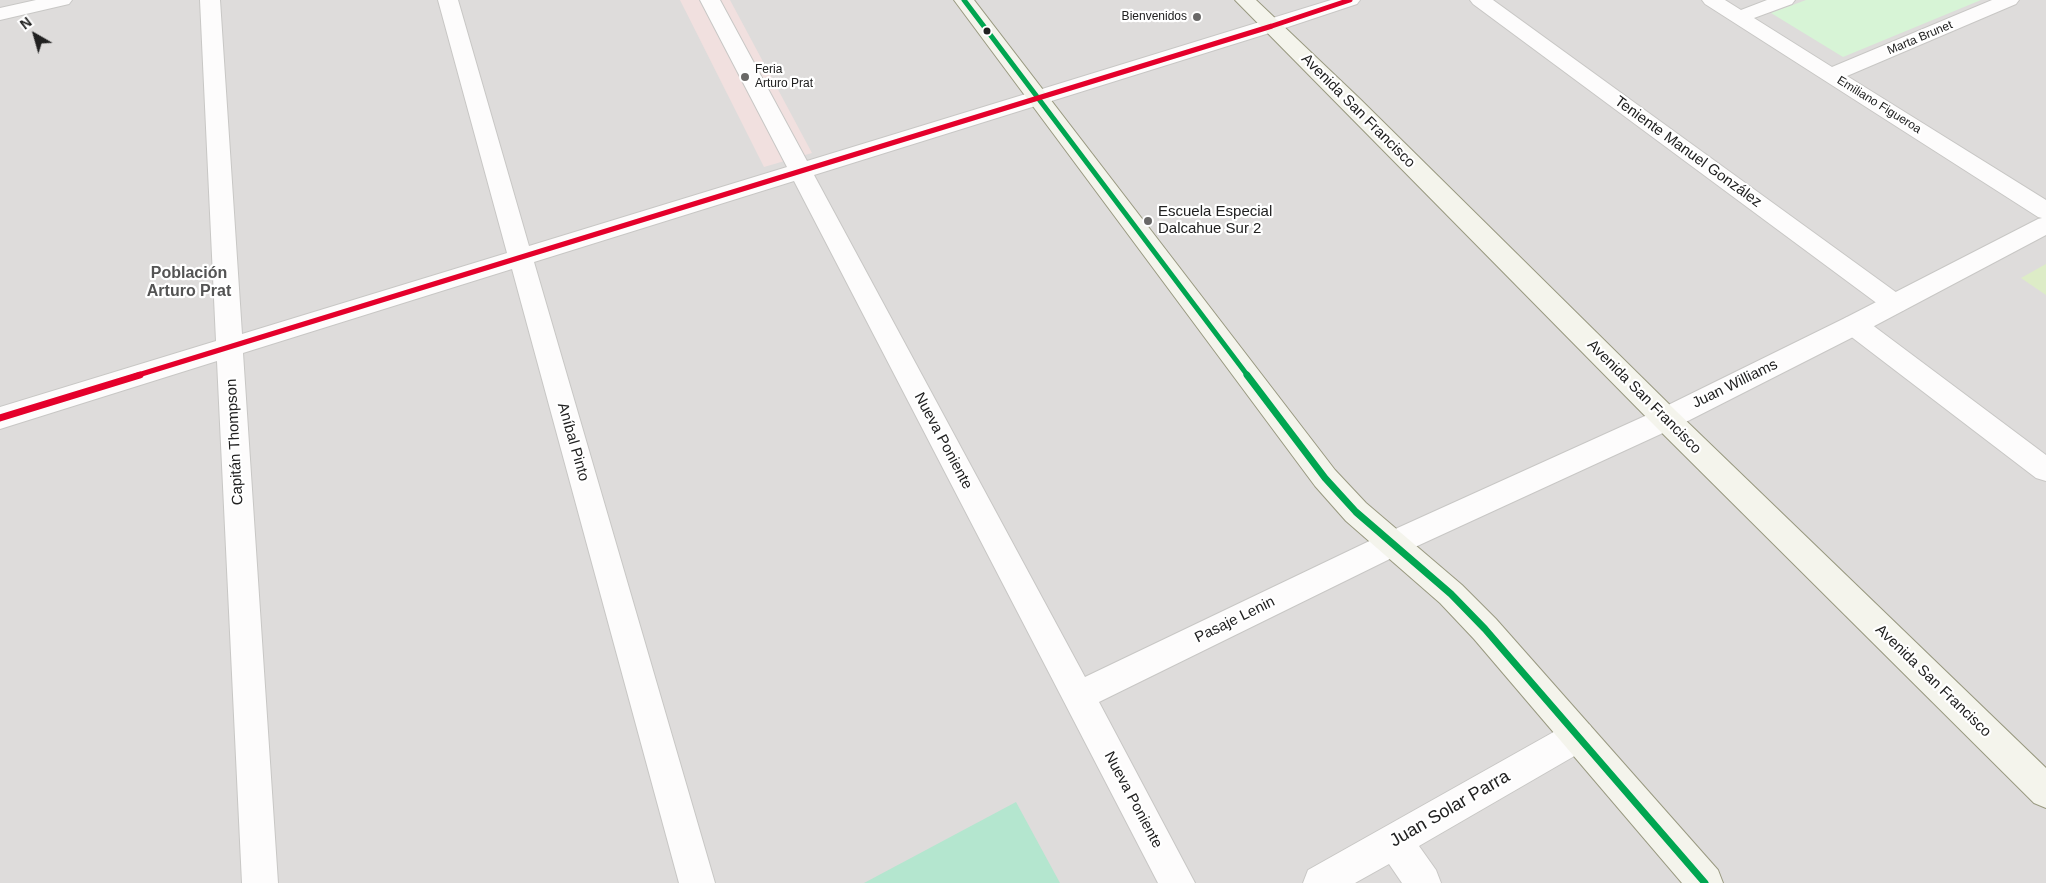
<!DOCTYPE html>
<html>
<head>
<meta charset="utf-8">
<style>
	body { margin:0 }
	#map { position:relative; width:2046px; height:883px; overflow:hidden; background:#efece9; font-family:Arial,sans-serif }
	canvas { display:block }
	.north { position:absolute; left:10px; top:10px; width:50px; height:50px; -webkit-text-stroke:4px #fff; paint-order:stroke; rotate:322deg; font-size:14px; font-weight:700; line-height:20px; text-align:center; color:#212121 }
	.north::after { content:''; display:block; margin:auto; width:18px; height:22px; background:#212121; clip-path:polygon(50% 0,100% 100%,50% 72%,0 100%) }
</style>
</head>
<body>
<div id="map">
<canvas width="2046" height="883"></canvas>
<div class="north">N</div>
</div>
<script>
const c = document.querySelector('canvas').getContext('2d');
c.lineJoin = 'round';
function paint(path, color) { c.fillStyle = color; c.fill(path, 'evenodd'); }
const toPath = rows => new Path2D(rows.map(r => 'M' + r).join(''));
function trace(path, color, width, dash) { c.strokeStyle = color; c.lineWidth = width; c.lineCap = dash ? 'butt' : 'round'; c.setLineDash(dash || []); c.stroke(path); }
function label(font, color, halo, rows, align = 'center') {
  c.font = font + ' Arial,sans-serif'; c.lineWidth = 4.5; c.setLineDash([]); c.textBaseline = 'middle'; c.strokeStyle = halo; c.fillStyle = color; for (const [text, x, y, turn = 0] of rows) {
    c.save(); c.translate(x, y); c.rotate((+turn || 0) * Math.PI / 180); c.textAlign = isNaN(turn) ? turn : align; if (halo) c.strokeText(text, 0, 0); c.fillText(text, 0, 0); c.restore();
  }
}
paint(toPath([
	[0,0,2046,0,2046,883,0,883]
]), '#dedcdb');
paint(toPath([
	[680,0,730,0,812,153,764,167]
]), '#f1e0df');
paint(toPath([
	[2046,264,2046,295,2021,278]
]), '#ddecc7');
paint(toPath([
	[1806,0,1981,0,1843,57,1771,13]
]), '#d7f4d6');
paint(toPath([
	[1016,802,1060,883,864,883]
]), '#b4e6cf');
const minor = toPath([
	[36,0,72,0,69,4,0,20,0,8,36,0],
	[200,0,220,0,242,334,507,253,438,0,458,0,529,246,787,167,700,0,720,0,807,161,1029,93,1037,91,1045,93,1048,98,1045,103,814,175,1085,677,1382,535,1392,531,1402,535,1407,544,1402,553,1099,702,1195,883,1158,883,794,181,534,262,715,883,679,883,512,269,243,353,278,883,242,883,217,361,0,429,0,407,216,341,200,0],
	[1470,0,1493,0,1904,298,1908,304,1904,310,1895,313,1886,310,1473,4,1470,0],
	[1702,0,1725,0,1741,10,1767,0,1795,0,1792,4,1754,18,1832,67,1992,0,2019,0,2016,4,1847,76,2046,200,2046,219,2038,217,1705,4,1702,0],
	[1854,316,1863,318,2046,455,2046,481,2036,478,1845,332,1841,325,1845,318,1854,316],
	[1578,720,1590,725,1594,736,1590,747,1419,846,1436,870,1441,883,1402,883,1389,864,1355,883,1303,883,1308,870,1566,725,1578,720]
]);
const tertiary = toPath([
	[1331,0,1360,0,1357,4,1279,30,1045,103,1037,105,1029,103,1026,98,1029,93,1331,0],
	[2046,217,2046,235,1863,332,1676,427,1402,553,1392,557,1382,553,1377,544,1382,535,1656,411,1845,318,2038,219,2046,217]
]);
const secondary = toPath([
	[954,0,974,0,1335,470,1366,503,1462,585,1496,619,1718,870,1723,883,1682,883,1474,639,1440,603,1346,521,1315,486,954,0],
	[1235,0,1256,0,1359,98,1676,411,2046,768,2046,808,2034,803,1656,427,1235,0]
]);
trace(minor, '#c8c7c5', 2);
trace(tertiary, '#c8c7c5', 2);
trace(secondary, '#999980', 2);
paint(minor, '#fdfcfc');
paint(tertiary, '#fdfcfc');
paint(secondary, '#f4f4ec');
trace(toPath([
	[964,0,1248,376]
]), '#00a651', 5);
trace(toPath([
	[1247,375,1325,478,1356,512,1451,594,1485,629,1705,883]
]), '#00a651', 7);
trace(toPath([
	[135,376,1272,26,1350,0]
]), '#e4002b', 5);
trace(toPath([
	[0,418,140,375]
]), '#e4002b', 7);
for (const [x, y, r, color] of [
	[1197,17,5,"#696867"],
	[987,31,4.5,"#212121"],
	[745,77,5,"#696867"],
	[1148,221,5,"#696867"]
]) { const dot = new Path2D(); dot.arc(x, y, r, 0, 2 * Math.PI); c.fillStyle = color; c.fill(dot); trace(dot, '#fff', 2); }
label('12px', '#212121', '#fff', [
	["Bienvenidos",1187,17],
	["Feria",755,70,"left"],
	["Arturo Prat",755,84,"left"]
], 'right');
label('12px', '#212121', '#fff', [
	["Marta Brunet",1920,38,-23],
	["Emiliano Figueroa",1879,105,32]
]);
label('15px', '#212121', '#fff', [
	["Avenida San Francisco",1358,111,45],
	["Teniente Manuel González",1688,152,36],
	["Juan Williams",1735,384,-26],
	["Avenida San Francisco",1644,397,45],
	["Nueva Poniente",943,441,62],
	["Capitán Thompson",235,442,-93],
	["Aníbal Pinto",573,442,74],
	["Pasaje Lenin",1235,620,-26],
	["Avenida San Francisco",1933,681,44],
	["Nueva Poniente",1133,800,62]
]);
label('15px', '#212121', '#fff', [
	["Escuela Especial",1158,212],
	["Dalcahue Sur 2",1158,229]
], 'left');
label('bold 16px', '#545454', '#fff', [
	["Población",189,274],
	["Arturo Prat",189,292]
]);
label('18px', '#212121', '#fff', [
	["Juan Solar Parra",1450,809,-30]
]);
</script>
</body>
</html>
